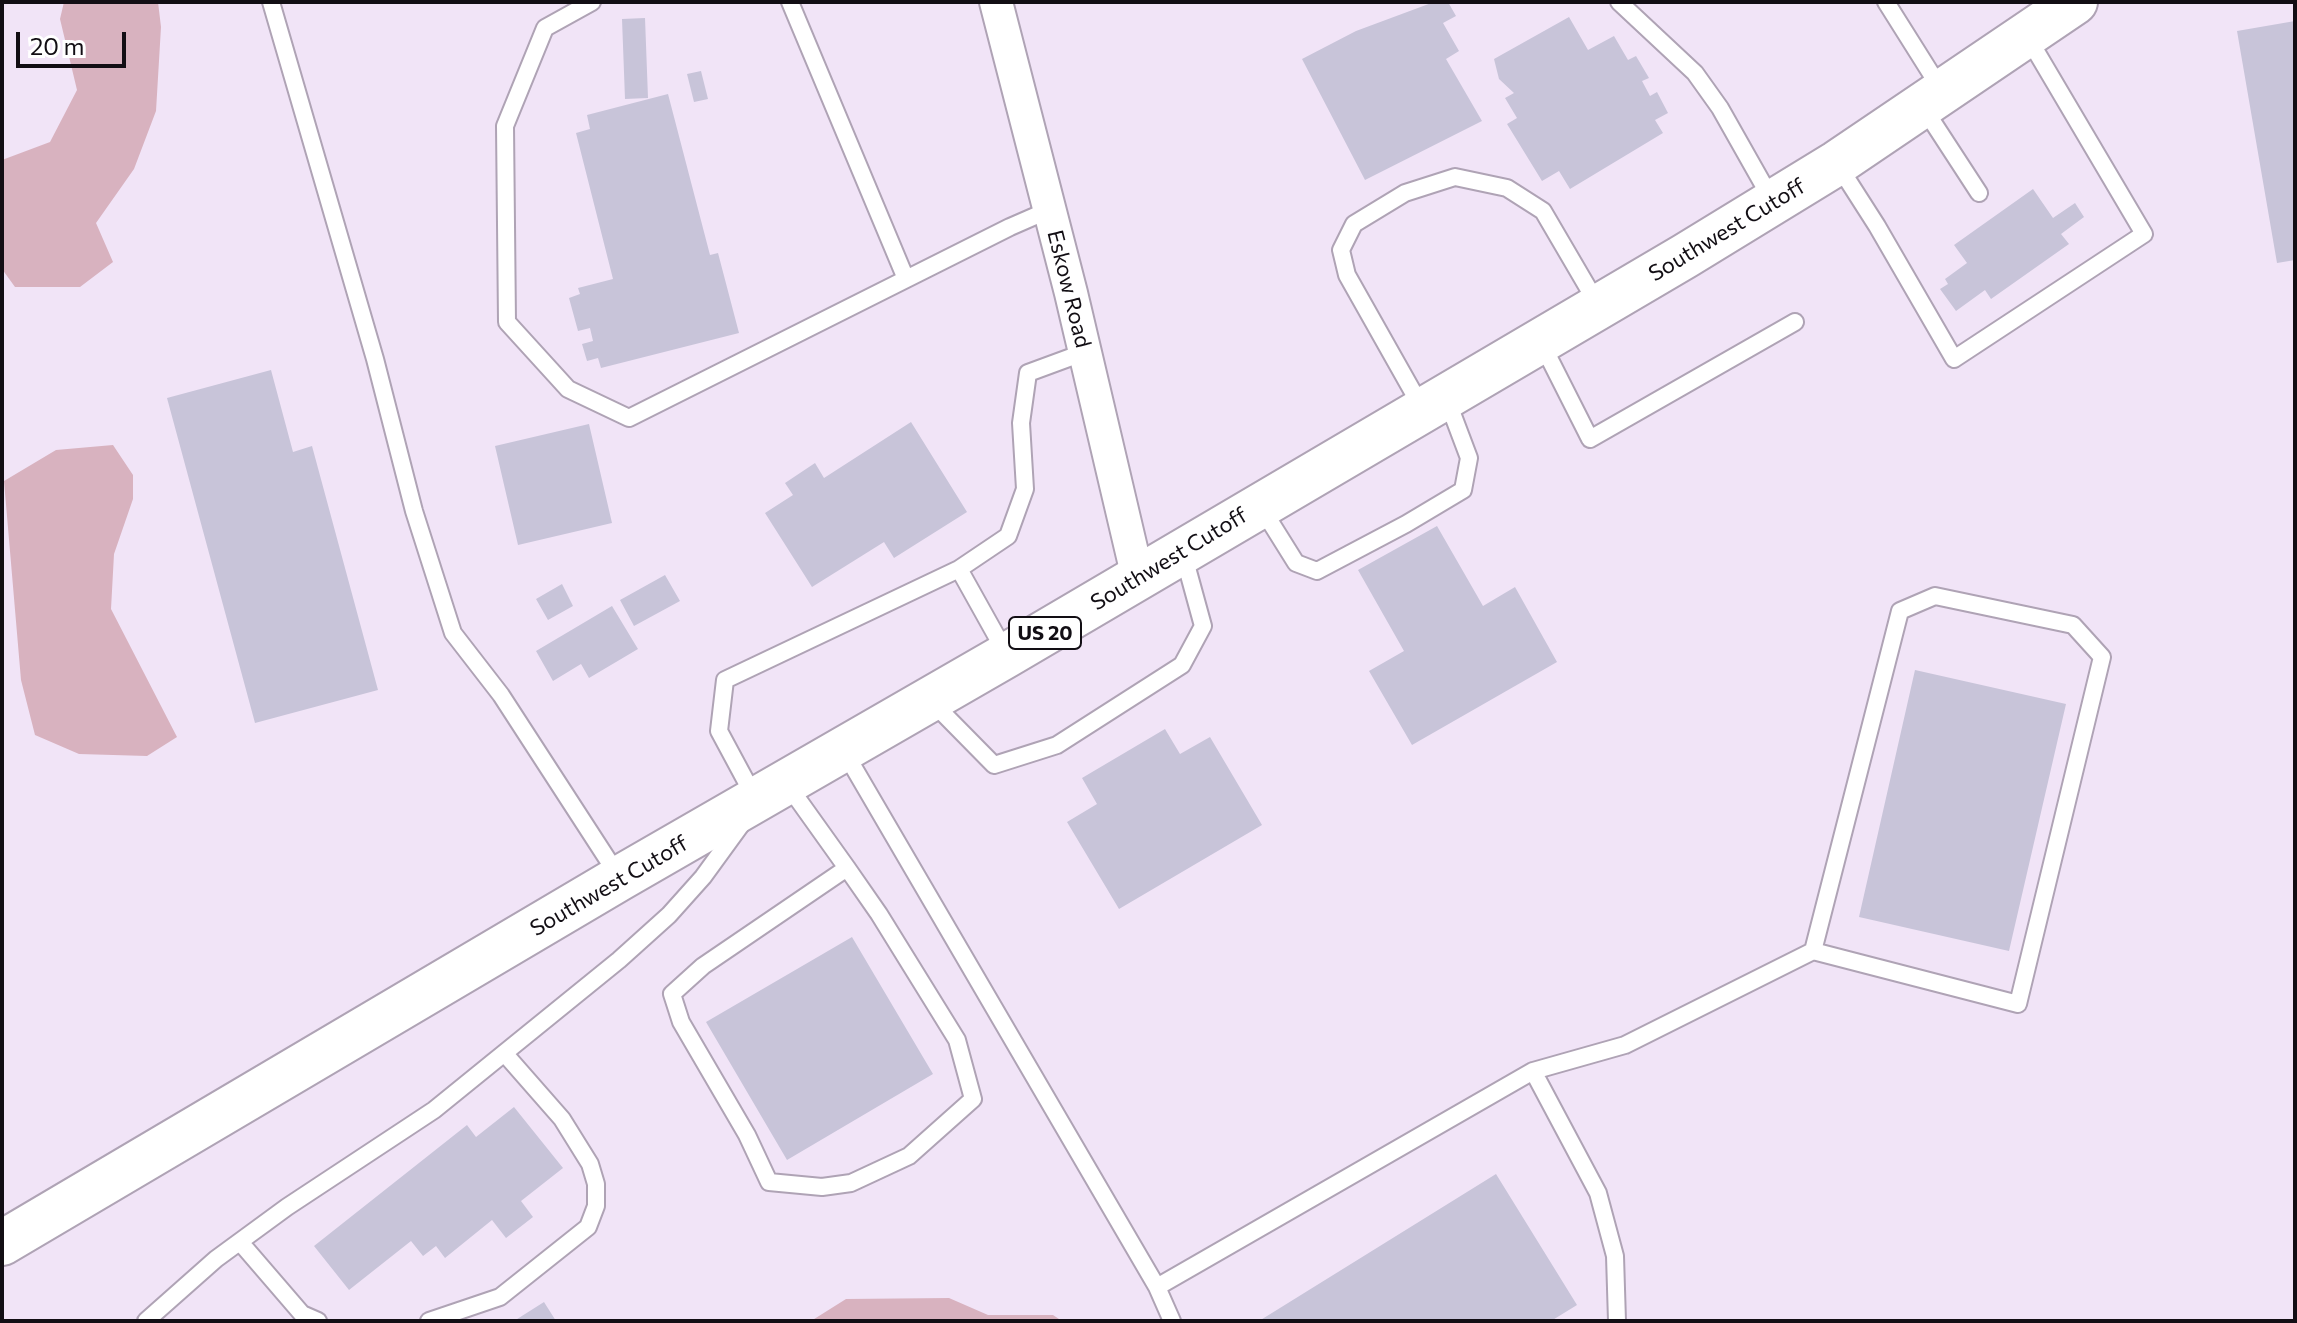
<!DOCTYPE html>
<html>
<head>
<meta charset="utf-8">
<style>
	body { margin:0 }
	#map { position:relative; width:2297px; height:1323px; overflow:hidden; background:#f1e4f7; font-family:Commissioner,sans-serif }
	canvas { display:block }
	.frame { position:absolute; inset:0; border:4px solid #120e14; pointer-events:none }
	.scale { position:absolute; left:16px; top:32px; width:110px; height:36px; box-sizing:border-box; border:4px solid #120e14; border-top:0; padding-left:10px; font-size:24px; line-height:28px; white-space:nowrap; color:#120e14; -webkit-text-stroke:6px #fff; paint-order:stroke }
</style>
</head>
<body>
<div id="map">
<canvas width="2297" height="1323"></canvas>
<div class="frame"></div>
<div class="scale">20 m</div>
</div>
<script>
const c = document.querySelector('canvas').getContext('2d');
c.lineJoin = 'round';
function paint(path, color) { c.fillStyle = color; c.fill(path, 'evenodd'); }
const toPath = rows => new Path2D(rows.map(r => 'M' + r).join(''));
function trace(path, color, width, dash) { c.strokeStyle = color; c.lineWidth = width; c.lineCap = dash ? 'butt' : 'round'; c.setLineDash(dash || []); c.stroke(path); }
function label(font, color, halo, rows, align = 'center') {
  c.font = font + ' Commissioner,sans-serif'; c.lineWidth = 6; c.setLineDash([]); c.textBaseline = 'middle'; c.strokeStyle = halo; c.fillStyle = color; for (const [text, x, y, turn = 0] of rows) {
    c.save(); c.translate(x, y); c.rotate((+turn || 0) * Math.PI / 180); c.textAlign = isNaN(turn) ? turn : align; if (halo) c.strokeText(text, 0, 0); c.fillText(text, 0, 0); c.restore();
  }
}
paint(toPath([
	[64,2,158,2,161,27,156,111,134,169,96,223,113,262,80,287,15,287,2,269,2,160,50,142,77,90,60,19],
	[113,445,133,475,133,499,114,554,111,609,177,737,147,756,79,754,35,735,21,680,4,481,56,450],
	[949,1298,988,1315,1053,1315,1062,1321,811,1321,846,1299]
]), '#d8b2bf');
paint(toPath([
	[1434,2,1448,2,1456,16,1443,23,1459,51,1446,59,1482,121,1365,180,1302,59,1356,31],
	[1569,17,1588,50,1614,36,1628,60,1636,56,1649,78,1642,81,1650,96,1657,92,1668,113,1655,120,1663,133,1570,189,1559,171,1542,181,1507,124,1517,118,1505,98,1514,93,1499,79,1494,59],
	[645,18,648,98,625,99,622,19],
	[2295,21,2295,260,2277,263,2237,31],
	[701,71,708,99,694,102,687,74],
	[668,94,710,255,718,253,739,333,601,368,598,358,587,361,582,344,593,341,590,328,578,331,569,298,580,294,578,288,613,279,576,133,590,129,587,115],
	[2033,189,2053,218,2075,203,2084,217,2061,234,2069,244,1991,299,1985,290,1956,311,1940,289,1948,284,1945,279,1967,263,1954,245],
	[271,370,293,452,312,446,378,690,255,723,167,398],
	[911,422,967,512,894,558,884,542,812,587,765,513,793,495,785,483,815,463,824,478],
	[589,424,612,523,518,545,495,446],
	[1437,526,1483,606,1515,587,1557,662,1412,745,1369,671,1404,651,1358,570],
	[665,575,680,601,634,626,620,600],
	[562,584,573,606,548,620,536,599],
	[612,606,638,649,589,678,581,664,553,681,536,651],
	[1915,670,2066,704,2009,951,1859,917],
	[1165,729,1180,754,1210,737,1262,825,1119,909,1067,822,1097,804,1082,778],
	[852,937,933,1074,787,1160,706,1022],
	[514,1107,563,1168,521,1201,533,1217,506,1238,492,1220,445,1258,436,1246,423,1256,411,1241,349,1290,314,1246,467,1125,476,1137],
	[1496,1174,1577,1305,1551,1321,1259,1321],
	[544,1302,556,1321,514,1321]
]), '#c8c4d9');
const service = toPath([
	[271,2,375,359,414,511,453,633,501,695,619,877],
	[592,2,545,28,505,126,507,322,568,389,629,418,1010,227,1049,210],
	[790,2,906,279],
	[1619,2,1695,73,1720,108,1772,200],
	[1886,2,1942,91],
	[1923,107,1979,193],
	[1838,165,1877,226,1954,359,2144,234,2027,36],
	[1541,342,1590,439,1795,322],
	[1422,408,1347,275,1341,250,1354,224,1405,193,1455,177,1507,188,1543,211,1598,305],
	[1261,507,1296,563,1317,571,1406,524,1463,490,1469,458,1446,397],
	[959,569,1007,655],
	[931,701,994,765,1057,745,1182,665,1203,626,1183,553],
	[844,751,1157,1287,1533,1071,1625,1045,1813,951,1900,611,1935,596,2073,625,2102,657,2018,1004,1813,951],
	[787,784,847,868,879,914,957,1040,973,1099,909,1156,851,1183,822,1187,769,1182,747,1135,681,1022,672,994,703,966,847,868],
	[755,798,719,731,725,680,959,569,1008,536,1025,489,1021,423,1028,373,1085,352],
	[1533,1071,1598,1193,1615,1256,1617,1321],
	[240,1242,302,1314,318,1321],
	[1157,1287,1172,1321],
	[146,1321,216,1259,287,1207,434,1110,619,960,669,915,703,877,743,822],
	[429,1321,500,1297,588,1227,596,1206,596,1184,590,1164,562,1119,505,1054]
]);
const minor = toPath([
	[996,2,1071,293,1138,578]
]);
const primary = toPath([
	[2,1243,620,878,1007,655,1685,256,1837,163,2075,2]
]);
trace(service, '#afa3b5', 20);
trace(minor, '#afa3b5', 36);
trace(primary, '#afa3b5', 48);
trace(service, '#fff', 16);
trace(minor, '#fff', 32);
trace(primary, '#fff', 44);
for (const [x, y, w] of [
	[1045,633,72]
]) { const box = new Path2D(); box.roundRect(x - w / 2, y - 16, w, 32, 6); c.fillStyle = '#fff'; c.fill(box); trace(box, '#120e14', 2); }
label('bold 20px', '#120e14', null, [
	["US 20",1045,633]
]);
label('22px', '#120e14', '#fff', [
	["Southwest Cutoff",1727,230,-31],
	["Eskow Road",1069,289,76],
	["Southwest Cutoff",1169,559,-31],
	["Southwest Cutoff",609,886,-30]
]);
</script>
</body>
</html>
